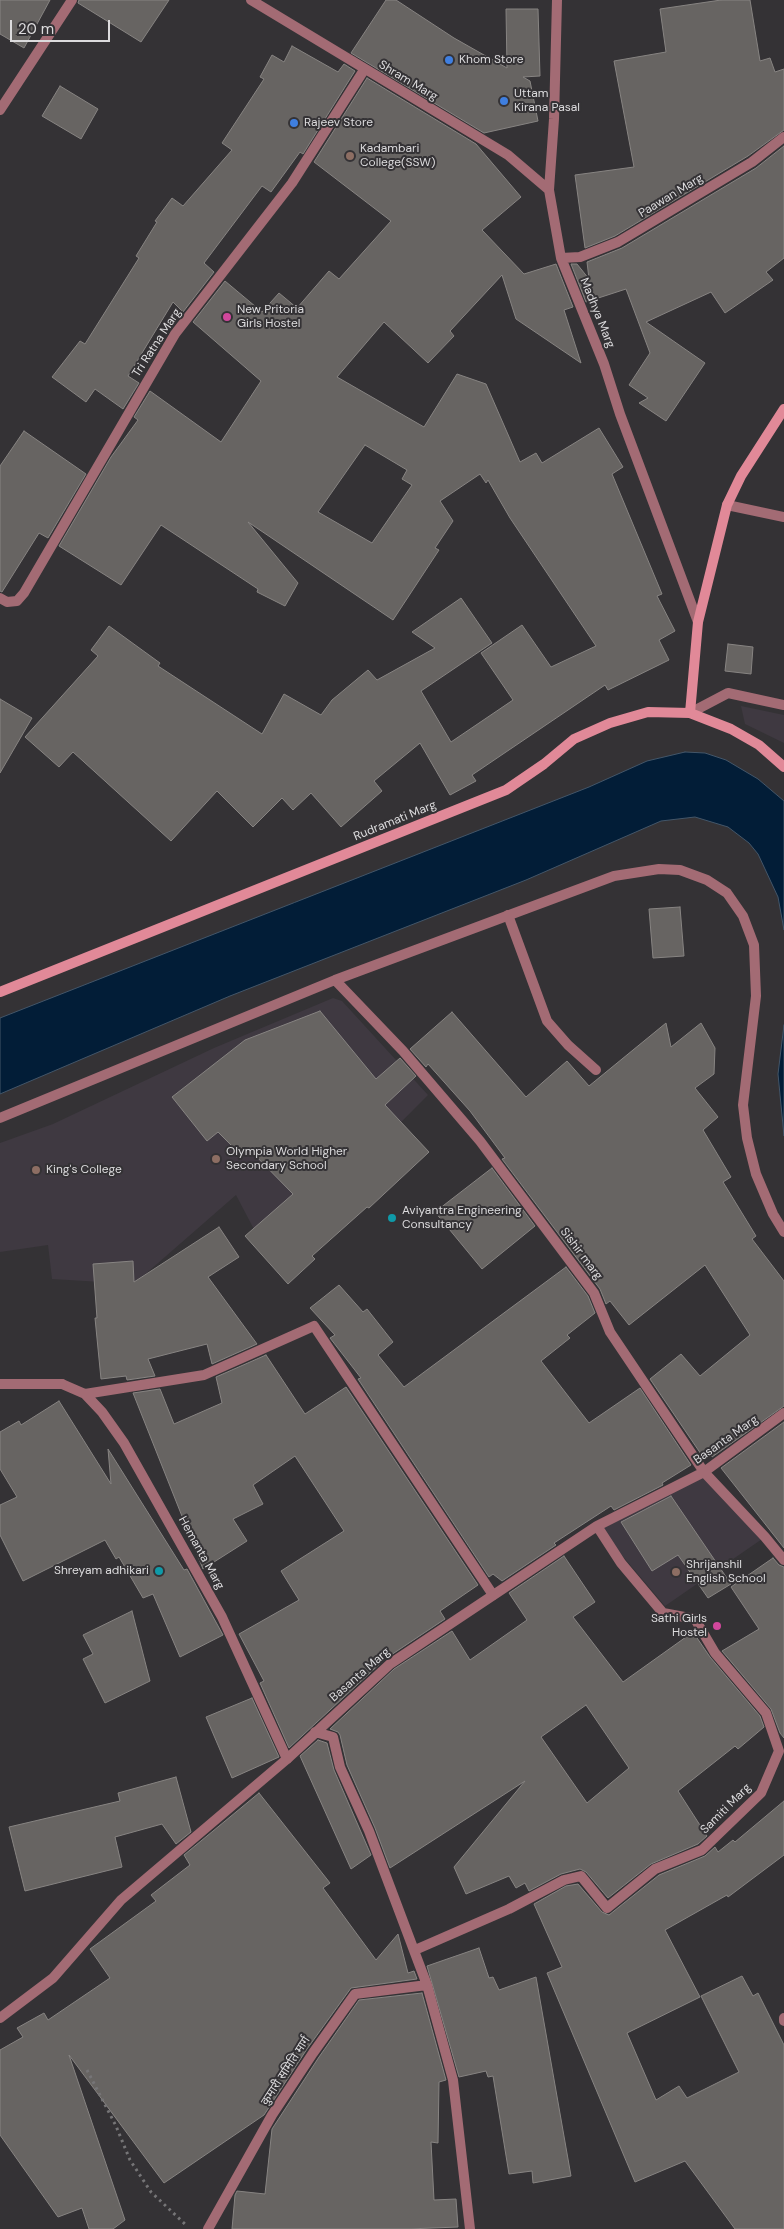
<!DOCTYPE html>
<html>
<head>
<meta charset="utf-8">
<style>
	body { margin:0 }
	#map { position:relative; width:784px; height:2229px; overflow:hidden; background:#343235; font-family:"DM Sans",sans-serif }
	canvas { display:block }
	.scale { position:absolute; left:10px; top:20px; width:100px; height:22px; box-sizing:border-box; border:2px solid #dcdbdd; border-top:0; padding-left:6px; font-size:15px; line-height:18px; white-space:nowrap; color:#dcdbdd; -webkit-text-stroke:4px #343235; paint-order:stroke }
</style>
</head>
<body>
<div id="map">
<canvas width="784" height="2229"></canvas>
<div class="scale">20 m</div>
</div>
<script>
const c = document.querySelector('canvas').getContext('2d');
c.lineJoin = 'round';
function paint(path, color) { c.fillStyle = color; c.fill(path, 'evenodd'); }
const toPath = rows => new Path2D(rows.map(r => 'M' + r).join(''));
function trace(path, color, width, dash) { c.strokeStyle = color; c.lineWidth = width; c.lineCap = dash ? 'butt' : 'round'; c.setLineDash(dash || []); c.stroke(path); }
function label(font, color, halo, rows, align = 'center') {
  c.font = font + ' "DM Sans","Noto Sans Devanagari",sans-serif'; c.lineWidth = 4; c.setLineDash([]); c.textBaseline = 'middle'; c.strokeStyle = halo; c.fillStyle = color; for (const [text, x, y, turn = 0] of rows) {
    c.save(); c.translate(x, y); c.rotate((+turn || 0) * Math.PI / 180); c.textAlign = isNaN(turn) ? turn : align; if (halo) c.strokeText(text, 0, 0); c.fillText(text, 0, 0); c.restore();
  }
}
paint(toPath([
	[741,706,784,715,784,743,745,724],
	[333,998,342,1001,428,1095,268,1256,236,1195,134,1284,52,1279,48,1245,0,1252,0,1143,53,1124,214,1048],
	[704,1472,765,1537,665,1606,598,1527]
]), '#3f3941');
const water = toPath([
	[685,752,705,753,726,760,758,779,784,801,784,930,778,897,758,854,749,843,728,827,695,817,661,821,526,880,230,996,0,1094,0,1018,589,787,647,761,685,752],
	[784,1025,784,1136,778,1074,784,1025]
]);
paint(water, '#021d37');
trace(water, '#435669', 1);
const building = toPath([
	[0,0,50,0,24,48,0,34,0,0],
	[79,0,169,0,141,42,78,3,79,0],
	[386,0,396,0,454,38,507,68,506,9,538,9,540,76,523,77,530,81,538,121,484,133,351,53,386,0],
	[721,0,750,0,760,61,770,58,775,72,784,69,784,130,748,156,615,236,585,248,575,175,634,167,614,61,666,52,660,9,721,0],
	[292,46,338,72,344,64,355,71,303,154,300,152,271,192,262,186,204,263,214,272,183,312,173,302,128,376,139,383,123,409,95,389,86,402,52,377,80,341,85,344,139,258,136,256,157,222,155,221,172,198,183,206,232,150,222,143,264,79,260,77,272,55,284,62,292,46],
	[367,78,476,144,521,197,482,230,524,274,556,264,573,307,564,310,581,363,516,319,502,275,450,331,454,336,428,363,384,322,337,377,424,427,457,374,486,384,520,462,536,453,542,463,599,428,623,467,612,474,662,594,657,596,675,631,659,640,669,660,608,690,605,685,472,775,476,781,450,795,420,743,374,781,382,791,341,827,311,793,293,810,282,798,253,827,217,791,171,841,73,752,59,767,25,737,98,656,91,650,109,626,160,663,158,666,262,734,284,694,321,715,332,700,368,670,377,680,435,648,412,632,461,598,492,643,421,691,451,742,513,700,481,653,522,625,551,667,596,646,510,518,488,480,486,483,480,474,440,501,453,521,435,548,439,550,393,620,248,522,298,583,285,606,257,592,258,589,161,525,121,585,59,546,111,457,138,420,134,417,150,391,221,442,261,381,193,322,225,281,262,312,279,293,297,308,329,271,339,279,391,221,314,162,367,78],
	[365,445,407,470,402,479,412,485,372,543,318,512,365,445],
	[60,86,98,109,81,139,42,116,60,86],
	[784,146,784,258,766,272,773,280,725,313,711,292,646,322,705,363,666,421,639,403,648,398,629,385,650,353,626,289,586,302,571,264,577,264,589,279,587,262,622,248,756,168,784,146],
	[24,431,86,474,48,538,39,533,2,592,0,591,0,466,24,431],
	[728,644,753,647,751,674,725,671,728,644],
	[0,699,32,718,0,773,0,699],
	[680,907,684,956,653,958,649,909,680,907],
	[320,1011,376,1079,400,1058,416,1076,385,1105,429,1152,369,1208,367,1207,312,1256,315,1259,288,1284,245,1236,293,1194,248,1148,241,1155,218,1132,207,1141,172,1097,245,1040,320,1011],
	[452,1012,526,1097,567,1061,589,1086,666,1023,671,1047,701,1023,715,1048,714,1074,695,1088,718,1117,703,1130,731,1177,723,1182,756,1236,752,1239,784,1281,784,1406,712,1457,710,1454,704,1458,703,1457,650,1379,681,1354,700,1376,750,1335,705,1265,629,1325,610,1301,606,1304,600,1289,502,1159,505,1158,470,1111,428,1064,426,1067,410,1049,452,1012],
	[492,1168,535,1226,482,1269,435,1212,492,1168],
	[219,1227,239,1257,208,1277,257,1344,212,1364,207,1344,148,1359,155,1376,127,1380,126,1376,101,1379,95,1318,97,1318,93,1264,133,1261,134,1282,219,1227],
	[566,1267,588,1296,595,1313,567,1335,570,1338,541,1361,589,1423,640,1388,691,1465,662,1483,663,1485,614,1510,611,1506,554,1543,556,1545,502,1581,493,1574,489,1577,358,1379,361,1378,330,1338,335,1335,310,1308,339,1285,363,1312,367,1309,393,1342,378,1355,404,1387,566,1267],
	[266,1355,305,1414,346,1387,478,1585,440,1611,445,1619,385,1659,289,1748,260,1683,264,1681,239,1634,299,1600,281,1571,344,1531,295,1456,253,1485,263,1504,233,1519,247,1541,203,1569,133,1393,160,1389,174,1424,222,1403,216,1377,266,1355],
	[59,1401,111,1484,108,1449,184,1570,187,1569,223,1635,180,1657,153,1594,143,1598,119,1557,116,1559,105,1540,23,1581,0,1535,0,1505,17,1497,0,1469,0,1432,19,1421,21,1425,59,1401],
	[784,1422,784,1548,721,1468,784,1422],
	[671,1496,731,1584,708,1598,678,1555,652,1571,621,1522,671,1496],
	[564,1556,595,1602,573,1617,623,1682,693,1632,710,1657,760,1716,764,1727,738,1749,735,1746,678,1791,707,1836,698,1844,651,1864,608,1898,586,1872,580,1869,561,1874,529,1891,525,1883,516,1888,509,1876,466,1894,454,1867,525,1781,390,1868,375,1828,347,1765,340,1735,338,1732,330,1729,394,1669,452,1631,470,1660,527,1620,509,1593,564,1556],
	[586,1705,629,1768,587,1803,541,1737,586,1705],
	[773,1558,779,1565,784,1567,784,1738,780,1733,771,1709,722,1651,759,1629,731,1587,773,1558],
	[132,1611,150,1681,105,1703,83,1659,93,1654,83,1635,132,1611],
	[252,1698,279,1757,232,1778,206,1717,252,1698],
	[318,1740,327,1743,334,1770,371,1855,351,1869,300,1756,318,1740],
	[176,1777,191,1832,176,1844,162,1824,115,1837,122,1867,25,1891,9,1827,120,1801,118,1793,176,1777],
	[259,1793,330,1883,323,1888,376,1960,398,1934,408,1973,414,1971,417,1979,351,1988,307,2049,264,2115,164,2183,69,2055,125,2220,113,2229,89,2229,82,2208,58,2217,0,2135,0,2050,23,2037,17,2028,44,2013,48,2020,110,1978,90,1949,156,1901,151,1895,190,1865,184,1855,259,1793],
	[784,1801,784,1855,728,1897,727,1895,665,1930,700,1997,627,2033,656,2100,679,2086,687,2098,739,2072,701,1996,742,1976,753,1996,758,1993,784,2045,784,2229,735,2229,685,2161,635,2182,547,1973,562,1967,534,1904,566,1886,578,1884,602,1912,609,1915,659,1875,705,1856,715,1847,718,1852,733,1840,735,1842,784,1801],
	[479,1948,489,1978,493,1977,499,1990,536,1977,571,2176,533,2183,532,2171,509,2174,493,2076,488,2077,486,2071,459,2077,427,1966,479,1948],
	[422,1993,446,2080,439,2082,438,2143,431,2142,434,2200,456,2199,458,2227,408,2229,232,2229,235,2195,237,2191,265,2194,272,2129,319,2057,359,2000,422,1993]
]);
paint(building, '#676462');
trace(building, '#878482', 1);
trace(toPath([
	[87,2070,116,2126,130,2160,151,2192,186,2225]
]), '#767577', 3, [2.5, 4]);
trace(toPath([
	[508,915,547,1021,568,1045,596,1070],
	[62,1384,85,1394,102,1412,124,1443,222,1617,287,1759],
	[85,1394,204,1375,314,1326,493,1595]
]), '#a36b74', 10);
trace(toPath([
	[251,0,508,155,549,190],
	[557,0,554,119,549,190,561,258,604,364,620,414,698,622],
	[0,110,72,0],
	[561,258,580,257,618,242,752,162,784,137],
	[727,505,784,517],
	[0,598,7,602,17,601,24,593,175,334,292,183,364,70],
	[690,713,728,693,784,705],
	[335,980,403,1051,480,1141,594,1293,610,1332,704,1472,765,1537,784,1560],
	[0,1118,335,980,614,876,659,869,680,870,707,880,727,893,743,916,754,945,756,996,743,1105,747,1138,756,1174,773,1214,784,1232],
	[0,1384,62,1384],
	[315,1732,333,1737,340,1767,369,1831,427,1985,453,2080,470,2229],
	[415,1950,509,1909,564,1880,581,1876,607,1908,655,1869,702,1850,761,1793,779,1751,766,1713,715,1653,695,1619,663,1613,621,1563,597,1526],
	[0,2018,53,1978,121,1900,287,1759,390,1664,597,1526,704,1472,784,1413],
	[784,2018,784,2021],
	[208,2229,272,2115,313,2053,355,1994,427,1985]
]), '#a36b74', 10);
trace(toPath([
	[690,713,698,622,727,505,741,476,784,409],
	[0,992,506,790,544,764,574,739,610,723,648,712,690,713,731,729,759,745,784,767]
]), '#e18998', 10);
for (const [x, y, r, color] of [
	[449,60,5,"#3f7fe0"],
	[504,101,5,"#3f7fe0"],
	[294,123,5,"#3f7fe0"],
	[350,156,5,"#8d6e63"],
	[227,317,5,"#d1479c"],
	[216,1159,5,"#8d6e63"],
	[36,1170,5,"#8d6e63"],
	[392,1218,5,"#0f9aa8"],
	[159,1571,5,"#0f9aa8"],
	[676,1572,5,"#8d6e63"],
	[717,1626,5,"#d1479c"]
]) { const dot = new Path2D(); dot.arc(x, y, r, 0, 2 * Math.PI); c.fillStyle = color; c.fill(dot); trace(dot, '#343235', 2); }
label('12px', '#dcdbdd', '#343235', [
	["Khom Store",459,60],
	["Uttam",514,94],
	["Kirana Pasal",514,108],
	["Rajeev Store",304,123],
	["Kadambari",360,149],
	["College(SSW)",360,163],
	["New Pritoria",237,310],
	["Girls Hostel",237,324],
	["Olympia World Higher",226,1152],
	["Secondary School",226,1166],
	["King's College",46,1170],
	["Aviyantra Engineering",402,1211],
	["Consultancy",402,1225],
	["Shrijanshil",686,1565],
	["English School",686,1579],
	["Shreyam adhikari",149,1571,"right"],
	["Sathi Girls",707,1619,"right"],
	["Hostel",707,1633,"right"]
], 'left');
label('12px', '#dcdbdd', '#343235', [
	["Shram Marg",408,81,31],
	["Paawan Marg",671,196,-31],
	["Madhya Marg",597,313,68],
	["Tri Ratna Marg",157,343,-57],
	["Rudramati Marg",395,821,-22],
	["Sishir marg",581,1254,53],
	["Basanta Marg",726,1440,-35],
	["Hemanta Marg",201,1553,61],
	["Basanta Marg",360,1675,-41],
	["Samiti Marg",726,1809,-45],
	["कुमारी समिति मार्ग",286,2071,-57]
]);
</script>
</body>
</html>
